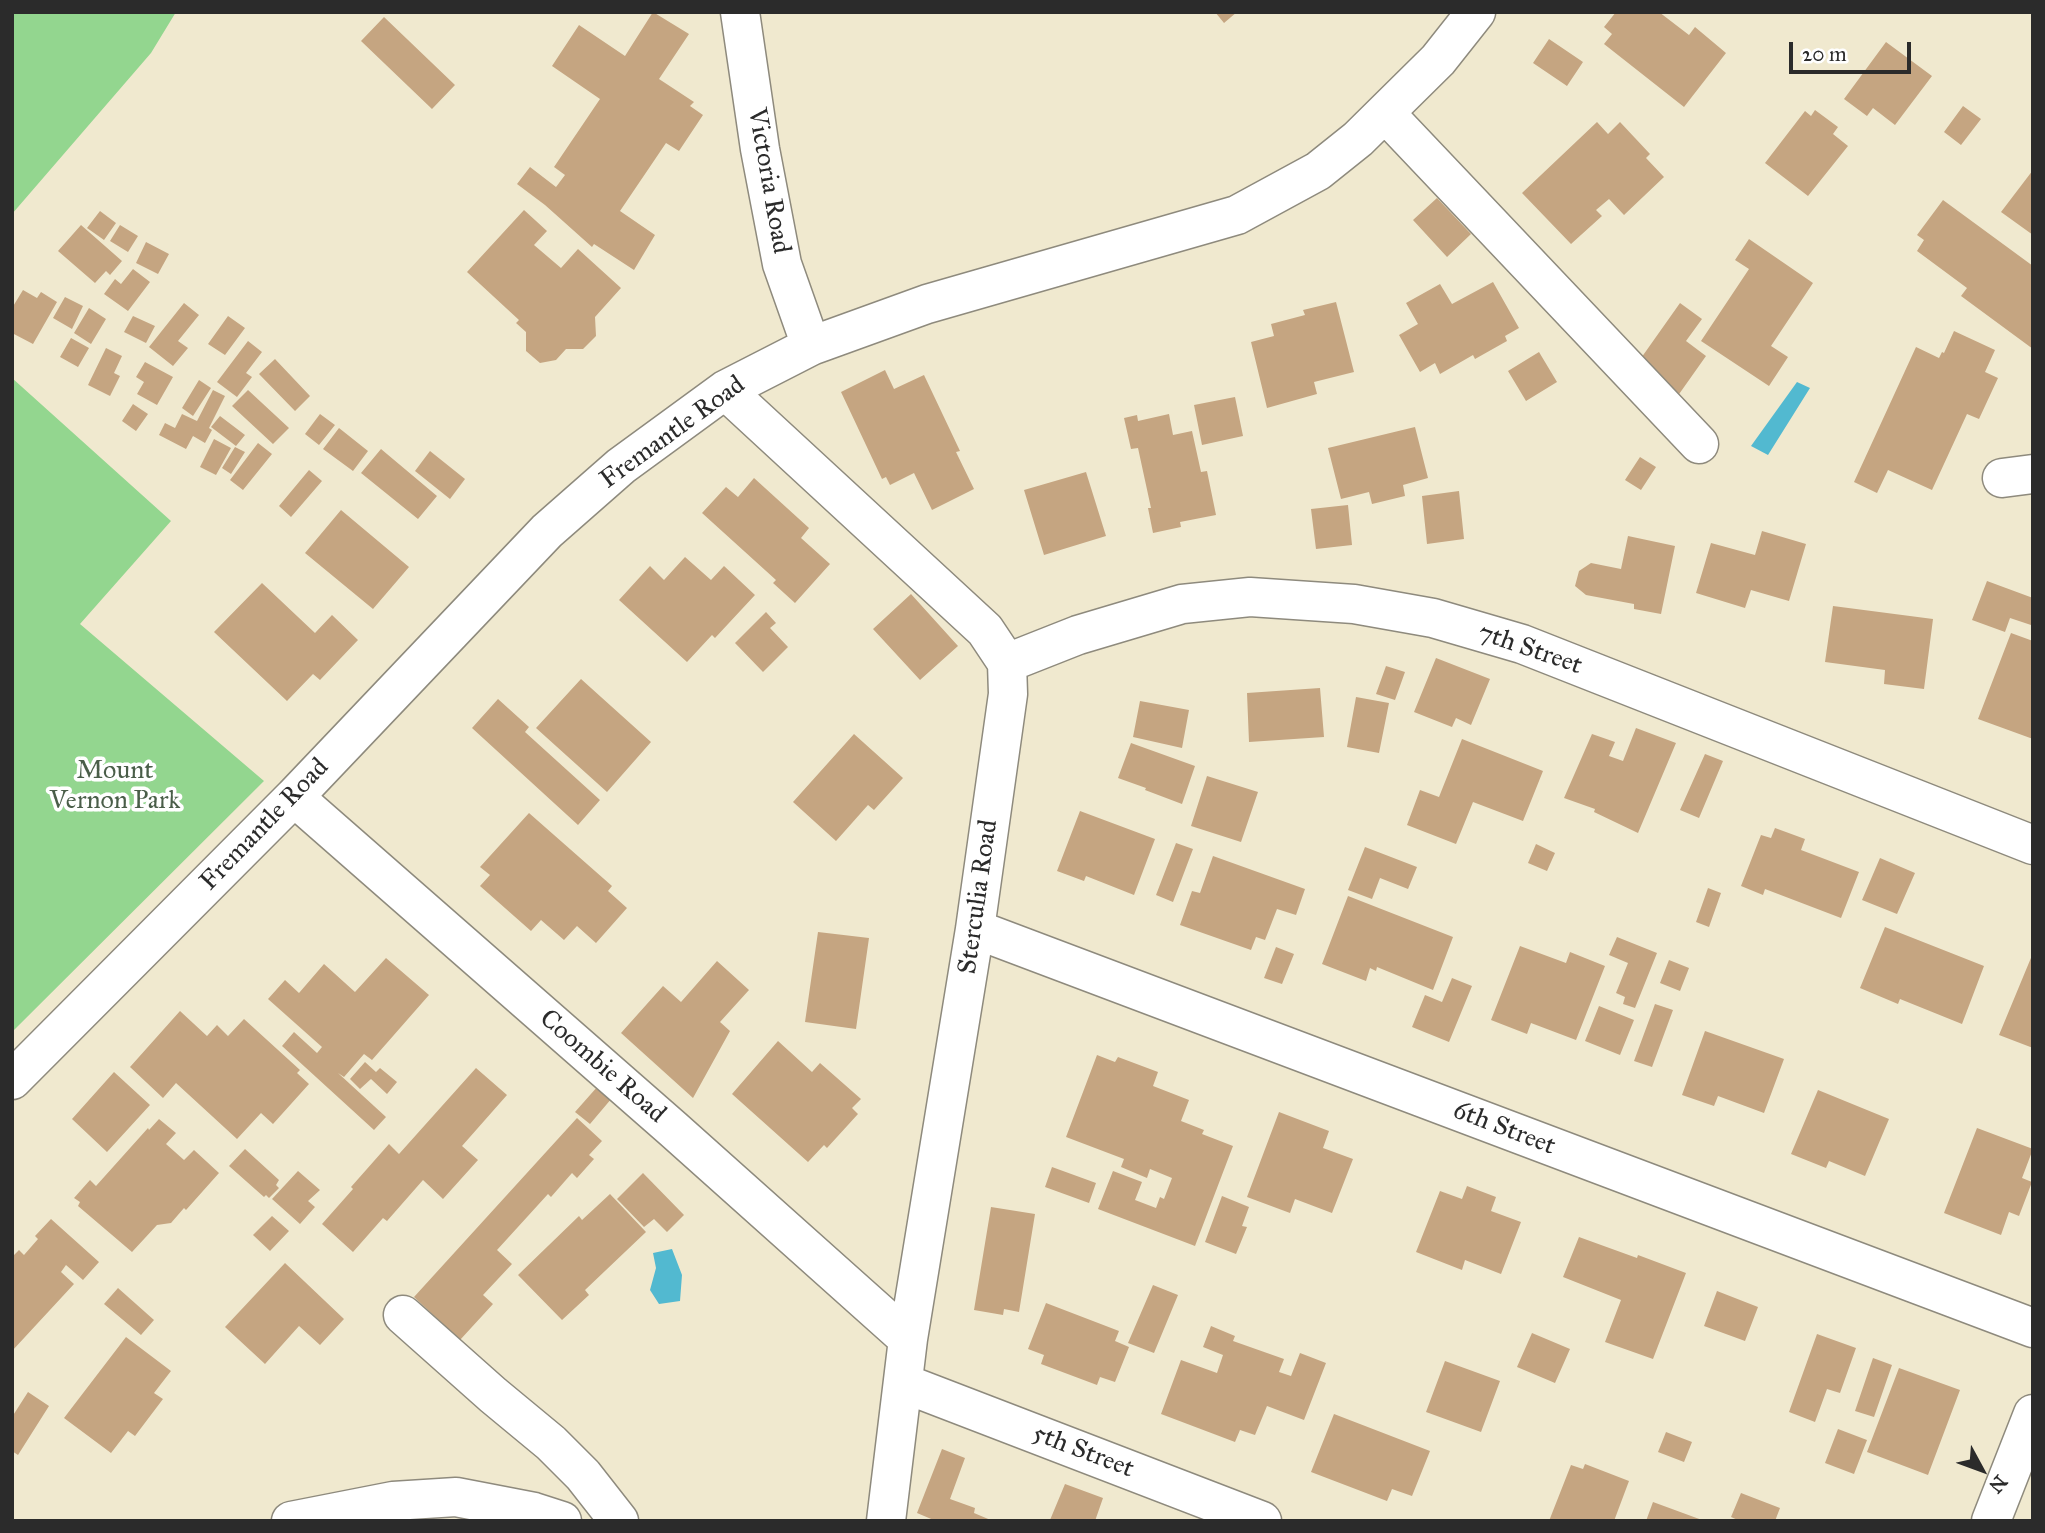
<!DOCTYPE html>
<html>
<head>
<meta charset="utf-8">
<style>
	body { margin:0 }
	#map { position:relative; width:2045px; height:1533px; overflow:hidden; background:#f0e9cf; font-family:"IM FELL Great Primer",serif }
	canvas { display:block }
	.frame { position:absolute; inset:0; border:14px solid #2b2b2b; pointer-events:none }
	.north { position:absolute; left:1947px; top:1435px; width:70px; height:70px; -webkit-text-stroke:5px #fff; paint-order:stroke; rotate:131deg; font-size:19px; font-weight:700; line-height:28px; text-align:center; color:#2b2b2b }
	.north::after { content:''; display:block; margin:auto; width:24px; height:32px; background:#2b2b2b; clip-path:polygon(50% 0,100% 100%,50% 72%,0 100%) }
	.scale { position:absolute; left:1789px; top:42px; width:122px; height:32px; box-sizing:border-box; border:4px solid #2b2b2b; border-top:0; padding-left:9px; font-size:21px; line-height:24px; white-space:nowrap; color:#2b2b2b; -webkit-text-stroke:5px #fff; paint-order:stroke }
</style>
</head>
<body>
<div id="map">
<canvas width="2045" height="1533"></canvas>
<div class="frame"></div>
<div class="north">N</div>
<div class="scale">20 m</div>
</div>
<script>
const c = document.querySelector('canvas').getContext('2d');
c.lineJoin = 'round';
function paint(path, color) { c.fillStyle = color; c.fill(path, 'evenodd'); }
const toPath = rows => new Path2D(rows.map(r => 'M' + r).join(''));
function trace(path, color, width, dash) { c.strokeStyle = color; c.lineWidth = width; c.lineCap = dash ? 'butt' : 'round'; c.setLineDash(dash || []); c.stroke(path); }
function label(font, color, halo, rows, align = 'center') {
  c.font = font + ' "IM FELL Great Primer",serif'; c.lineWidth = 7; c.setLineDash([]); c.textBaseline = 'middle'; c.strokeStyle = halo; c.fillStyle = color; for (const [text, x, y, turn = 0] of rows) {
    c.save(); c.translate(x, y); c.rotate((+turn || 0) * Math.PI / 180); c.textAlign = isNaN(turn) ? turn : align; if (halo) c.strokeText(text, 0, 0); c.fillText(text, 0, 0); c.restore();
  }
}
paint(toPath([
	[12,12,176,12,151,53,12,214],
	[12,378,171,521,80,624,264,781,12,1032]
]), '#93d68f');
paint(toPath([
	[1797,382,1810,388,1768,455,1751,446],
	[672,1249,682,1275,680,1301,659,1304,650,1290,656,1268,653,1253]
]), '#52b9d0');
paint(toPath([
	[653,12,689,34,659,79,694,102,690,106,703,115,679,151,666,143,620,211,655,235,634,270,594,244,592,247,545,205,517,184,530,167,556,187,565,175,554,167,600,99,552,66,579,25,625,56],
	[1215,12,1237,12,1224,23],
	[1616,12,1659,12,1689,35,1695,27,1726,53,1684,107,1604,44,1612,34,1604,27],
	[384,17,455,85,432,109,361,41],
	[1549,39,1583,62,1567,86,1533,63],
	[1886,42,1932,76,1895,125,1873,108,1867,116,1844,99],
	[1963,106,1981,119,1961,145,1944,132],
	[1815,110,1838,127,1833,134,1848,146,1808,196,1765,163,1805,111,1811,116],
	[1597,122,1608,134,1620,122,1650,154,1646,158,1664,177,1624,215,1609,199,1596,210,1602,216,1571,244,1522,193],
	[2033,170,2033,235,2001,212],
	[1437,198,1471,234,1447,257,1413,220],
	[1943,200,2033,266,2033,349,1961,296,1967,288,1917,251,1924,240,1917,235],
	[524,210,547,231,534,245,561,268,578,249,621,288,595,317,596,336,583,349,566,349,556,360,540,363,526,351,526,332,516,323,519,320,467,272],
	[100,211,116,223,104,240,87,228],
	[81,225,122,261,110,275,106,271,95,283,58,251],
	[120,225,138,236,128,252,110,241],
	[1749,239,1813,283,1771,346,1788,357,1769,386,1701,341,1749,269,1735,260],
	[146,242,169,254,158,274,136,263],
	[133,269,150,282,128,311,104,294,115,279,121,284],
	[1493,282,1519,328,1505,336,1507,341,1475,359,1473,355,1440,374,1435,363,1420,372,1399,335,1418,324,1406,303,1440,284,1452,304],
	[23,290,37,298,41,292,57,302,33,344,12,333,12,308],
	[65,297,83,306,72,329,53,318],
	[1336,302,1354,372,1314,382,1317,394,1267,408,1251,342,1274,336,1271,324,1305,315,1303,310],
	[184,303,199,315,178,341,188,348,173,366,149,347],
	[1680,303,1702,319,1686,341,1706,356,1677,397,1639,361],
	[89,308,106,319,91,344,74,333],
	[133,316,155,326,146,343,124,332],
	[228,316,245,328,225,355,208,344],
	[1954,331,1995,350,1985,372,1998,378,1979,419,1967,414,1932,490,1888,470,1877,493,1854,482,1916,347,1939,358,1942,352,1944,353],
	[71,338,89,348,78,367,60,357],
	[248,341,262,352,246,373,252,377,237,397,217,382],
	[106,348,122,356,114,373,120,376,110,396,88,385],
	[1539,352,1557,382,1526,401,1508,371],
	[275,359,310,396,295,411,259,374],
	[145,362,173,377,157,405,137,394,144,382,136,377],
	[885,370,894,389,924,375,960,451,956,452,974,489,932,510,914,473,890,485,886,477,882,479,841,392],
	[199,380,211,388,193,416,182,408],
	[213,390,225,396,209,428,212,430,205,443,193,436,186,449,159,435,165,423,175,428,182,414,197,421],
	[248,390,289,428,273,444,232,406],
	[1235,397,1243,436,1202,445,1194,405],
	[133,404,148,414,136,431,122,421],
	[320,414,335,425,319,445,305,434],
	[1169,414,1173,435,1192,431,1201,472,1207,471,1216,515,1180,522,1181,527,1153,533,1148,508,1151,508,1138,448,1131,449,1124,418,1137,415,1138,421],
	[220,416,245,435,236,446,211,427],
	[1415,427,1428,478,1403,485,1405,496,1372,504,1369,492,1341,499,1328,448],
	[339,428,368,451,353,471,323,449],
	[214,439,231,448,216,475,200,467],
	[258,443,272,454,243,490,230,480],
	[235,447,245,452,231,474,222,468],
	[381,449,437,496,418,519,361,473],
	[430,451,465,479,450,499,415,471],
	[1640,457,1656,467,1641,490,1625,480],
	[309,470,322,481,291,517,279,506],
	[1086,472,1106,536,1044,555,1024,490],
	[754,478,809,528,801,538,830,564,795,603,773,583,776,580,702,513,726,487,738,497],
	[1459,491,1464,539,1427,544,1422,496],
	[1348,505,1352,545,1316,549,1311,509],
	[341,510,409,567,373,609,305,553],
	[1762,531,1806,544,1789,601,1751,590,1745,608,1696,593,1711,543,1755,555],
	[1628,536,1675,546,1661,614,1634,609,1634,604,1586,595,1575,586,1579,571,1591,563,1621,569],
	[685,557,711,580,724,566,755,595,715,638,712,635,687,662,619,600,650,566,664,580],
	[1987,581,2033,598,2031,625,2010,618,2005,632,1972,620],
	[262,583,315,633,332,615,358,640,320,680,313,674,287,701,214,632],
	[911,594,958,646,920,680,873,629],
	[1833,606,1933,619,1924,689,1884,684,1885,670,1825,662],
	[766,612,776,623,770,628,788,647,763,672,735,643],
	[2011,633,2033,641,2033,739,1978,719],
	[1436,658,1490,679,1471,725,1456,718,1452,727,1414,712],
	[1386,666,1405,672,1395,700,1376,694],
	[581,679,651,742,607,792,536,728],
	[1320,688,1324,737,1249,742,1247,693],
	[1356,697,1389,703,1379,753,1347,747],
	[498,699,529,727,525,732,600,800,578,825,472,728],
	[1140,701,1189,710,1182,748,1133,737],
	[1636,728,1676,743,1638,833,1594,812,1595,809,1564,798,1592,734,1615,742,1609,756,1623,761],
	[854,734,903,778,874,810,868,805,836,841,793,802],
	[1462,739,1543,771,1523,821,1473,802,1456,844,1407,825,1420,790,1439,797],
	[1131,743,1195,766,1182,804,1145,790,1146,788,1118,778],
	[1705,754,1723,761,1699,818,1680,810],
	[1207,776,1258,792,1241,842,1191,826],
	[1080,811,1155,839,1134,895,1086,876,1084,881,1057,871],
	[529,813,612,886,608,891,627,908,596,943,577,926,564,940,541,920,531,931,480,886,490,875,480,867],
	[1775,828,1805,839,1801,850,1859,872,1841,918,1765,889,1763,895,1741,886,1761,835,1771,838],
	[1176,843,1193,849,1173,902,1156,895],
	[1536,844,1555,853,1547,871,1528,863],
	[1365,847,1417,867,1408,889,1380,878,1372,899,1348,890],
	[1213,856,1305,889,1296,915,1277,909,1265,940,1256,937,1251,950,1180,925,1192,891,1200,893],
	[1880,858,1915,873,1897,914,1862,900],
	[1708,888,1721,893,1709,927,1696,922],
	[1348,896,1453,937,1433,990,1377,967,1376,971,1370,968,1366,981,1322,964],
	[1885,927,1984,966,1962,1024,1900,999,1898,1004,1860,988],
	[818,932,869,938,856,1029,805,1022],
	[1617,937,1657,953,1635,1008,1623,1004,1625,997,1616,993,1628,963,1609,955],
	[1520,946,1566,963,1570,952,1605,966,1576,1040,1531,1023,1527,1034,1491,1020],
	[1276,947,1294,954,1282,984,1264,978],
	[2033,953,2033,1048,1999,1035],
	[386,958,429,995,372,1060,364,1054,344,1077,338,1073,386,1117,374,1130,282,1046,294,1032,317,1053,322,1047,268,999,285,980,299,993,324,964,355,992],
	[1669,960,1689,968,1680,991,1660,983],
	[717,961,749,990,720,1022,730,1031,693,1098,621,1033,663,986,681,1002],
	[1452,978,1472,986,1449,1042,1412,1027,1425,995,1442,1002],
	[1655,1004,1673,1010,1652,1067,1634,1061],
	[1599,1006,1634,1020,1620,1055,1585,1041],
	[180,1011,207,1036,217,1025,228,1036,244,1019,300,1070,297,1073,309,1084,273,1124,261,1113,237,1139,176,1083,163,1098,130,1067],
	[1705,1031,1784,1059,1764,1113,1718,1096,1714,1106,1682,1095],
	[778,1041,812,1072,820,1063,861,1099,852,1108,858,1114,827,1148,824,1145,808,1162,732,1094],
	[1097,1055,1115,1062,1118,1057,1158,1072,1153,1086,1189,1100,1181,1121,1204,1130,1202,1134,1233,1146,1195,1246,1098,1209,1113,1171,1142,1182,1135,1200,1156,1208,1160,1197,1164,1199,1172,1178,1150,1169,1147,1178,1121,1167,1124,1159,1066,1137],
	[365,1062,376,1072,380,1068,397,1082,387,1094,371,1079,360,1089,350,1079],
	[476,1068,507,1095,462,1146,478,1160,443,1199,423,1180,387,1221,383,1218,353,1252,322,1224,353,1189,351,1187,389,1144,399,1154],
	[114,1072,150,1105,107,1152,72,1119],
	[598,1086,612,1098,590,1124,575,1112],
	[1818,1090,1889,1119,1865,1176,1829,1161,1826,1168,1791,1154],
	[1279,1112,1329,1131,1323,1148,1353,1159,1332,1213,1295,1199,1290,1213,1247,1197],
	[577,1118,602,1141,589,1155,594,1159,577,1178,572,1173,551,1197,548,1194,497,1250,512,1264,483,1295,493,1304,460,1340,414,1297],
	[159,1119,176,1133,166,1144,184,1160,194,1150,219,1173,186,1210,184,1208,171,1223,157,1225,132,1252,78,1206,80,1202,74,1198,90,1180,96,1186,148,1128,149,1130],
	[1977,1128,2033,1149,2022,1178,2032,1182,2019,1216,2009,1212,2001,1235,1944,1213],
	[245,1149,279,1180,276,1185,279,1188,269,1198,266,1195,264,1197,229,1166],
	[1052,1167,1096,1183,1089,1203,1045,1187],
	[298,1171,320,1190,308,1201,315,1207,300,1224,272,1199],
	[643,1173,684,1215,667,1232,654,1219,644,1227,617,1199],
	[1467,1186,1496,1197,1491,1211,1521,1222,1501,1274,1465,1260,1462,1270,1416,1252,1440,1191,1462,1199],
	[610,1194,646,1232,585,1290,589,1295,562,1320,518,1275,579,1216,582,1220],
	[1222,1196,1249,1207,1242,1226,1247,1227,1236,1254,1205,1242],
	[991,1207,1035,1214,1019,1312,1004,1309,1003,1315,974,1310],
	[272,1216,289,1231,270,1251,253,1235],
	[51,1219,99,1262,83,1280,66,1265,61,1272,74,1284,12,1351,12,1257,19,1250,24,1255,38,1239,35,1236],
	[1579,1237,1637,1258,1638,1255,1686,1273,1653,1359,1605,1342,1621,1300,1563,1277],
	[285,1263,344,1319,320,1345,299,1326,265,1364,225,1327],
	[1153,1285,1178,1295,1154,1353,1128,1343],
	[118,1288,154,1320,141,1335,104,1304],
	[1717,1291,1758,1307,1745,1341,1704,1326],
	[1046,1303,1119,1331,1115,1341,1129,1347,1115,1382,1100,1377,1097,1385,1041,1364,1044,1355,1028,1349],
	[1211,1326,1235,1336,1233,1341,1284,1359,1279,1372,1291,1376,1300,1353,1326,1363,1304,1420,1267,1406,1255,1435,1240,1430,1235,1442,1161,1414,1181,1360,1217,1373,1223,1355,1203,1347],
	[1532,1333,1570,1349,1555,1383,1517,1367],
	[1817,1334,1856,1348,1840,1393,1827,1389,1815,1422,1789,1412],
	[126,1337,171,1371,154,1393,163,1399,135,1436,128,1431,111,1453,64,1418],
	[1873,1358,1892,1365,1874,1417,1855,1411],
	[1445,1361,1500,1381,1481,1432,1426,1412],
	[1899,1368,1960,1390,1928,1475,1867,1452],
	[28,1392,49,1406,18,1455,12,1451,12,1417],
	[1334,1414,1430,1451,1412,1496,1392,1489,1387,1501,1311,1472],
	[1838,1429,1867,1440,1854,1474,1825,1463],
	[1666,1432,1692,1442,1684,1462,1658,1452],
	[942,1449,965,1458,950,1499,975,1508,974,1513,993,1521,936,1521,917,1513],
	[1585,1464,1629,1481,1614,1521,1549,1521,1571,1465,1583,1469],
	[1065,1484,1103,1498,1095,1521,1050,1520],
	[1741,1493,1780,1508,1775,1521,1740,1521,1731,1517],
	[1653,1502,1702,1520,1702,1521,1646,1521]
]), '#c5a581');
const minor = toPath([
	[740,12,760,149,782,264,811,346],
	[1385,113,1699,444],
	[725,390,985,630,1007,663,1008,694,975,929,908,1339,886,1521],
	[2002,478,2033,474],
	[1007,663,1078,635,1182,604,1250,597,1354,604,1433,618,1522,644,2033,845],
	[294,797,673,1129,908,1339],
	[975,929,2033,1328],
	[12,1080,294,797,547,531,621,466,725,390,811,346,927,304,1237,215,1318,171,1358,139,1438,60,1476,12],
	[403,1315,493,1395,551,1443,583,1475,619,1521],
	[903,1383,1262,1521],
	[291,1521,393,1501,456,1497,534,1512,562,1521],
	[1991,1521,2033,1414]
]);
trace(minor, '#8e8a7d', 41);
trace(minor, '#fff', 38);
label('26px', '#2b2b2b', '#fff', [
	["Victoria Road",768,181,80],
	["Fremantle Road",673,433,-36],
	["7th Street",1530,650,19],
	["Fremantle Road",265,825,-46],
	["Sterculia Road",979,897,-82],
	["Coombie Road",602,1067,41],
	["6th Street",1504,1129,21],
	["5th Street",1083,1452,21]
]);
label('26px', '#4a5e49', '#fff', [
	["Mount",115,772],
	["Vernon Park",115,802]
]);
</script>
</body>
</html>
